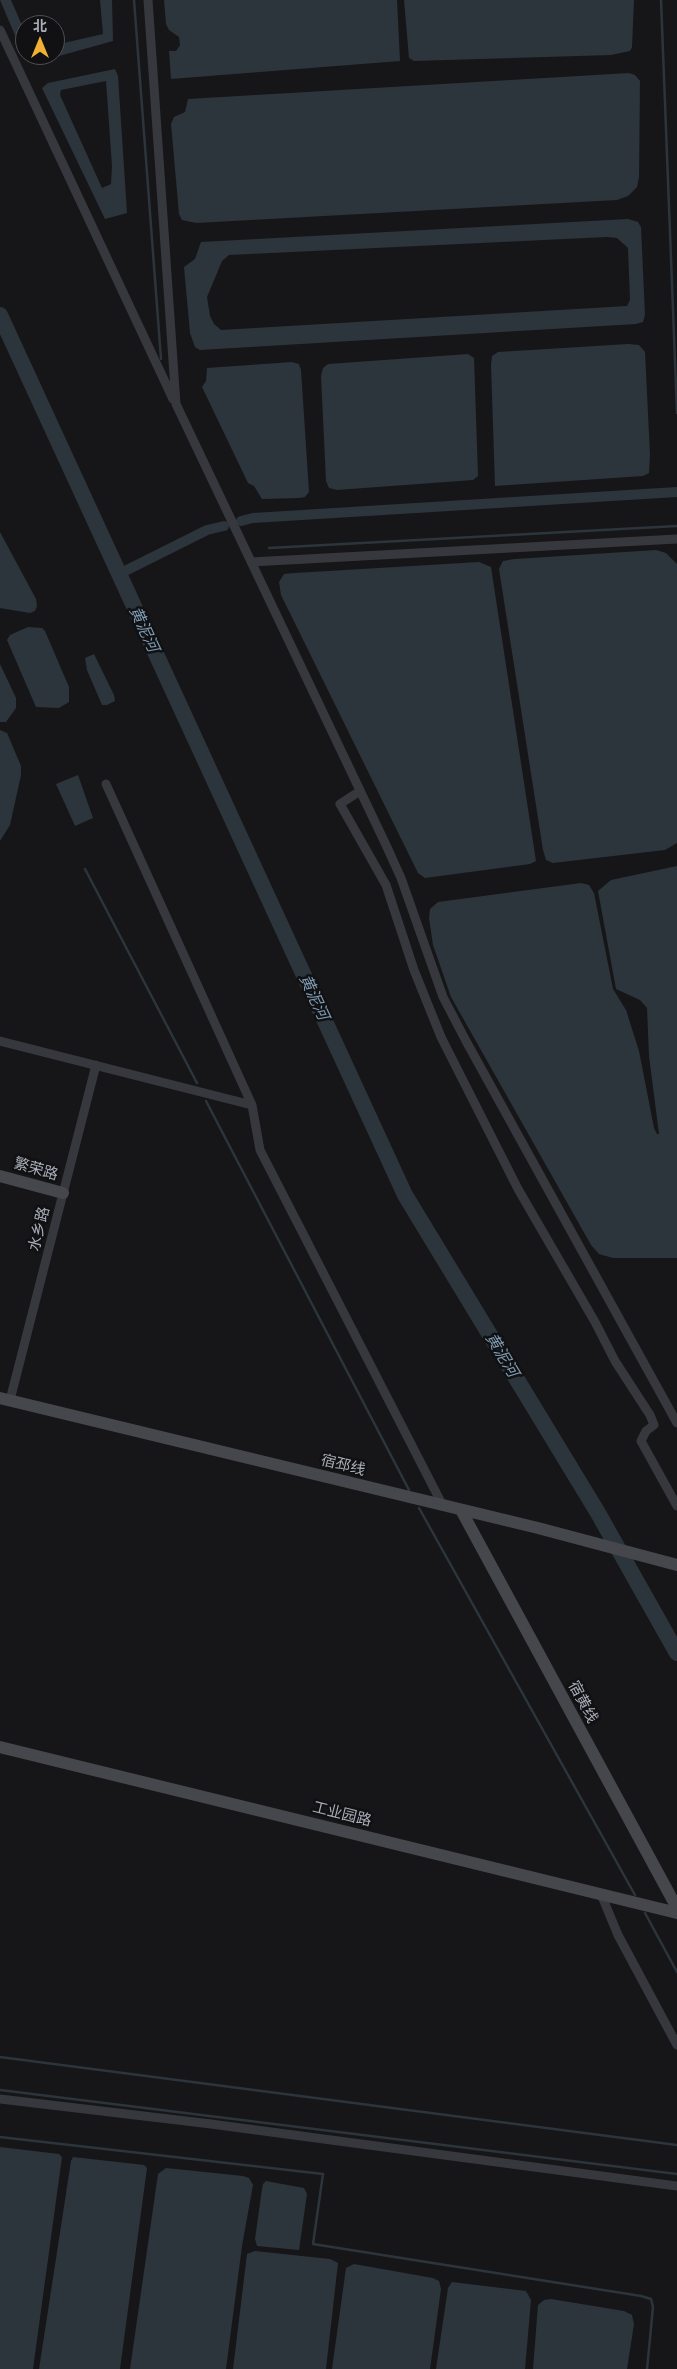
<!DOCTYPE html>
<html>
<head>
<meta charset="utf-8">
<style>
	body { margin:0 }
	#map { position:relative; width:677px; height:2369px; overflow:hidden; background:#161618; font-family:"Golos Text","Noto Sans SC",sans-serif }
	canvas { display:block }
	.north { position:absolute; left:15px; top:15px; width:50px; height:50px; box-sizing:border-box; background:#111113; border:1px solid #4d4f55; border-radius:50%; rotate:0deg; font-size:14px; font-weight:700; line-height:20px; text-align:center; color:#a8adb8 }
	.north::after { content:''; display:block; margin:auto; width:18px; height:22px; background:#f2b134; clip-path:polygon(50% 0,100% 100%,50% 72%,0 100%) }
</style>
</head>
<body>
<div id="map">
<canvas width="677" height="2369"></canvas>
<div class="north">北</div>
</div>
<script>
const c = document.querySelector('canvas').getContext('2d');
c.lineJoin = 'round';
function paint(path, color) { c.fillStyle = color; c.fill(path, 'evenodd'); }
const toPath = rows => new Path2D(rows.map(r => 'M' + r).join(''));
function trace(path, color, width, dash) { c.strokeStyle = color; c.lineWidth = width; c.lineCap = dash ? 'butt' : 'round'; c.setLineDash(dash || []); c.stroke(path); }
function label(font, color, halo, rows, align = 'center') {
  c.font = font + ' "Golos Text","Noto Sans SC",sans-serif'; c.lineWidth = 5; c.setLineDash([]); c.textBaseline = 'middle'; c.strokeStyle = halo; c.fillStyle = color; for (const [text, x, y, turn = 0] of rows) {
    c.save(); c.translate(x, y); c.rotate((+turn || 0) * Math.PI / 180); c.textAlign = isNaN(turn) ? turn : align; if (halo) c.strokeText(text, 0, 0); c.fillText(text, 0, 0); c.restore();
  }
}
paint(toPath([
	[0,0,11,0,21,23,25,28,25,43,17,40],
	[100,0,112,0,113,41,41,61,39,55,55,55,55,45,103,34],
	[164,0,397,0,400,61,171,79,169,51,176,51,180,45,179,37,169,30,166,24],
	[404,0,634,0,632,47,630,51,611,55,414,61,409,58],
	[115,69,118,76,127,213,105,219,42,88,48,83],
	[106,81,112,166,111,184,102,188,60,95,61,90],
	[629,73,635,75,640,81,639,177,637,187,628,196,617,200,196,223,182,220,179,214,171,124,174,117,185,112,188,99],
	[628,219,638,222,641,227,645,315,643,322,636,324,200,350,195,347,190,333,184,267,195,259,201,242],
	[607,237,617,238,628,248,630,300,627,306,221,330,214,324,210,316,207,297,222,261,229,255],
	[628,344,639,345,645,352,650,455,649,473,643,476,495,486,491,365,492,356,498,352],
	[468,354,474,358,478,476,473,480,337,490,329,488,326,481,321,376,323,368,328,364],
	[292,362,299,364,301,370,309,492,305,497,299,498,262,499,254,486,248,483,202,387,206,381,207,368],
	[0,532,36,599,37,606,35,611,30,613,0,608],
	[656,550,666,553,677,564,677,843,665,850,553,863,546,860,543,850,499,569,503,561,515,559],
	[479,562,491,567,536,861,530,864,425,878,418,873,281,595,279,582,284,574,295,573],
	[28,627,42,628,45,631,69,687,69,702,59,708,36,707,7,640,10,635],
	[94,654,114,695,115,701,107,705,102,705,87,670,85,658],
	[0,664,16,698,16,708,6,722,0,722],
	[0,730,7,733,21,766,21,775,10,825,0,841],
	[78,775,93,818,75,826,56,784],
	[677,866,677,1258,613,1258,599,1254,591,1245,451,997,433,945,429,918,430,909,438,902,581,883,589,885,594,893,613,989,626,1010,639,1051,654,1128,657,1134,659,1134,649,1056,647,1008,640,1000,616,989,598,891,611,880],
	[0,2147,59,2154,62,2157,33,2369,0,2369],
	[73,2157,144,2165,147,2168,120,2369,39,2369,71,2161],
	[166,2168,243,2176,249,2178,253,2185,242,2246,226,2369,130,2369,158,2174],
	[266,2181,304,2188,307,2194,299,2250,257,2246,255,2239,262,2189,263,2184],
	[255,2251,330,2259,338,2263,326,2369,233,2369,247,2254],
	[354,2264,433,2278,439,2281,441,2289,430,2369,332,2369,346,2268],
	[452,2282,526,2291,531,2300,525,2369,436,2369,448,2288],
	[551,2299,624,2311,632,2315,634,2324,627,2369,533,2369,538,2305,544,2300]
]), '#2c353c');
trace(toPath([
	[134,0,161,359],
	[661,0,677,413],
	[269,548,677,526],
	[85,869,197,1083],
	[206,1101,409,1490],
	[419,1508,635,1895],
	[645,1913,677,1972],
	[0,2057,677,2145],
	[0,2090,677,2174],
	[0,2137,323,2174,313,2244,641,2296,651,2299,653,2307,647,2369]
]), '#2c353c', 2.5);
trace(toPath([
	[241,521,253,518,677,492],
	[119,574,207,530,224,526]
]), '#2c353c', 10);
trace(toPath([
	[0,315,405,1195,598,1513,677,1653]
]), '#2c353c', 16);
trace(toPath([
	[148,0,176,404,386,845,401,878,443,997,466,1041,677,1423],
	[0,30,173,399],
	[251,562,677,539],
	[106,784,252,1105,260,1150,443,1506],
	[360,791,340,804,386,885,414,970,441,1037,518,1189,595,1322,615,1361,650,1415,654,1425,646,1431,641,1441,677,1506],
	[0,1041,252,1105],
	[10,1400,96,1065],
	[601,1894,618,1935,677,2045],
	[0,2099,211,2124,677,2186]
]), '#37383d', 9);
trace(toPath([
	[0,1176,63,1193],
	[0,1398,538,1528,677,1565],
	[461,1510,677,1908],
	[0,1747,677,1913]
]), '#45474d', 12);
label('15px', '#a8adb8', '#111113', [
	["繁荣路",36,1169,16],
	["水乡路",39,1229,-76],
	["宿邳线",343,1465,14],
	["宿黄线",583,1702,62],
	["工业园路",342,1814,14]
]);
label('italic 16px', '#7f9bb3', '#111113', [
	["黄泥河",144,629,65],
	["黄泥河",314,997,65],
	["黄泥河",502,1355,59]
]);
</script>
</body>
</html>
